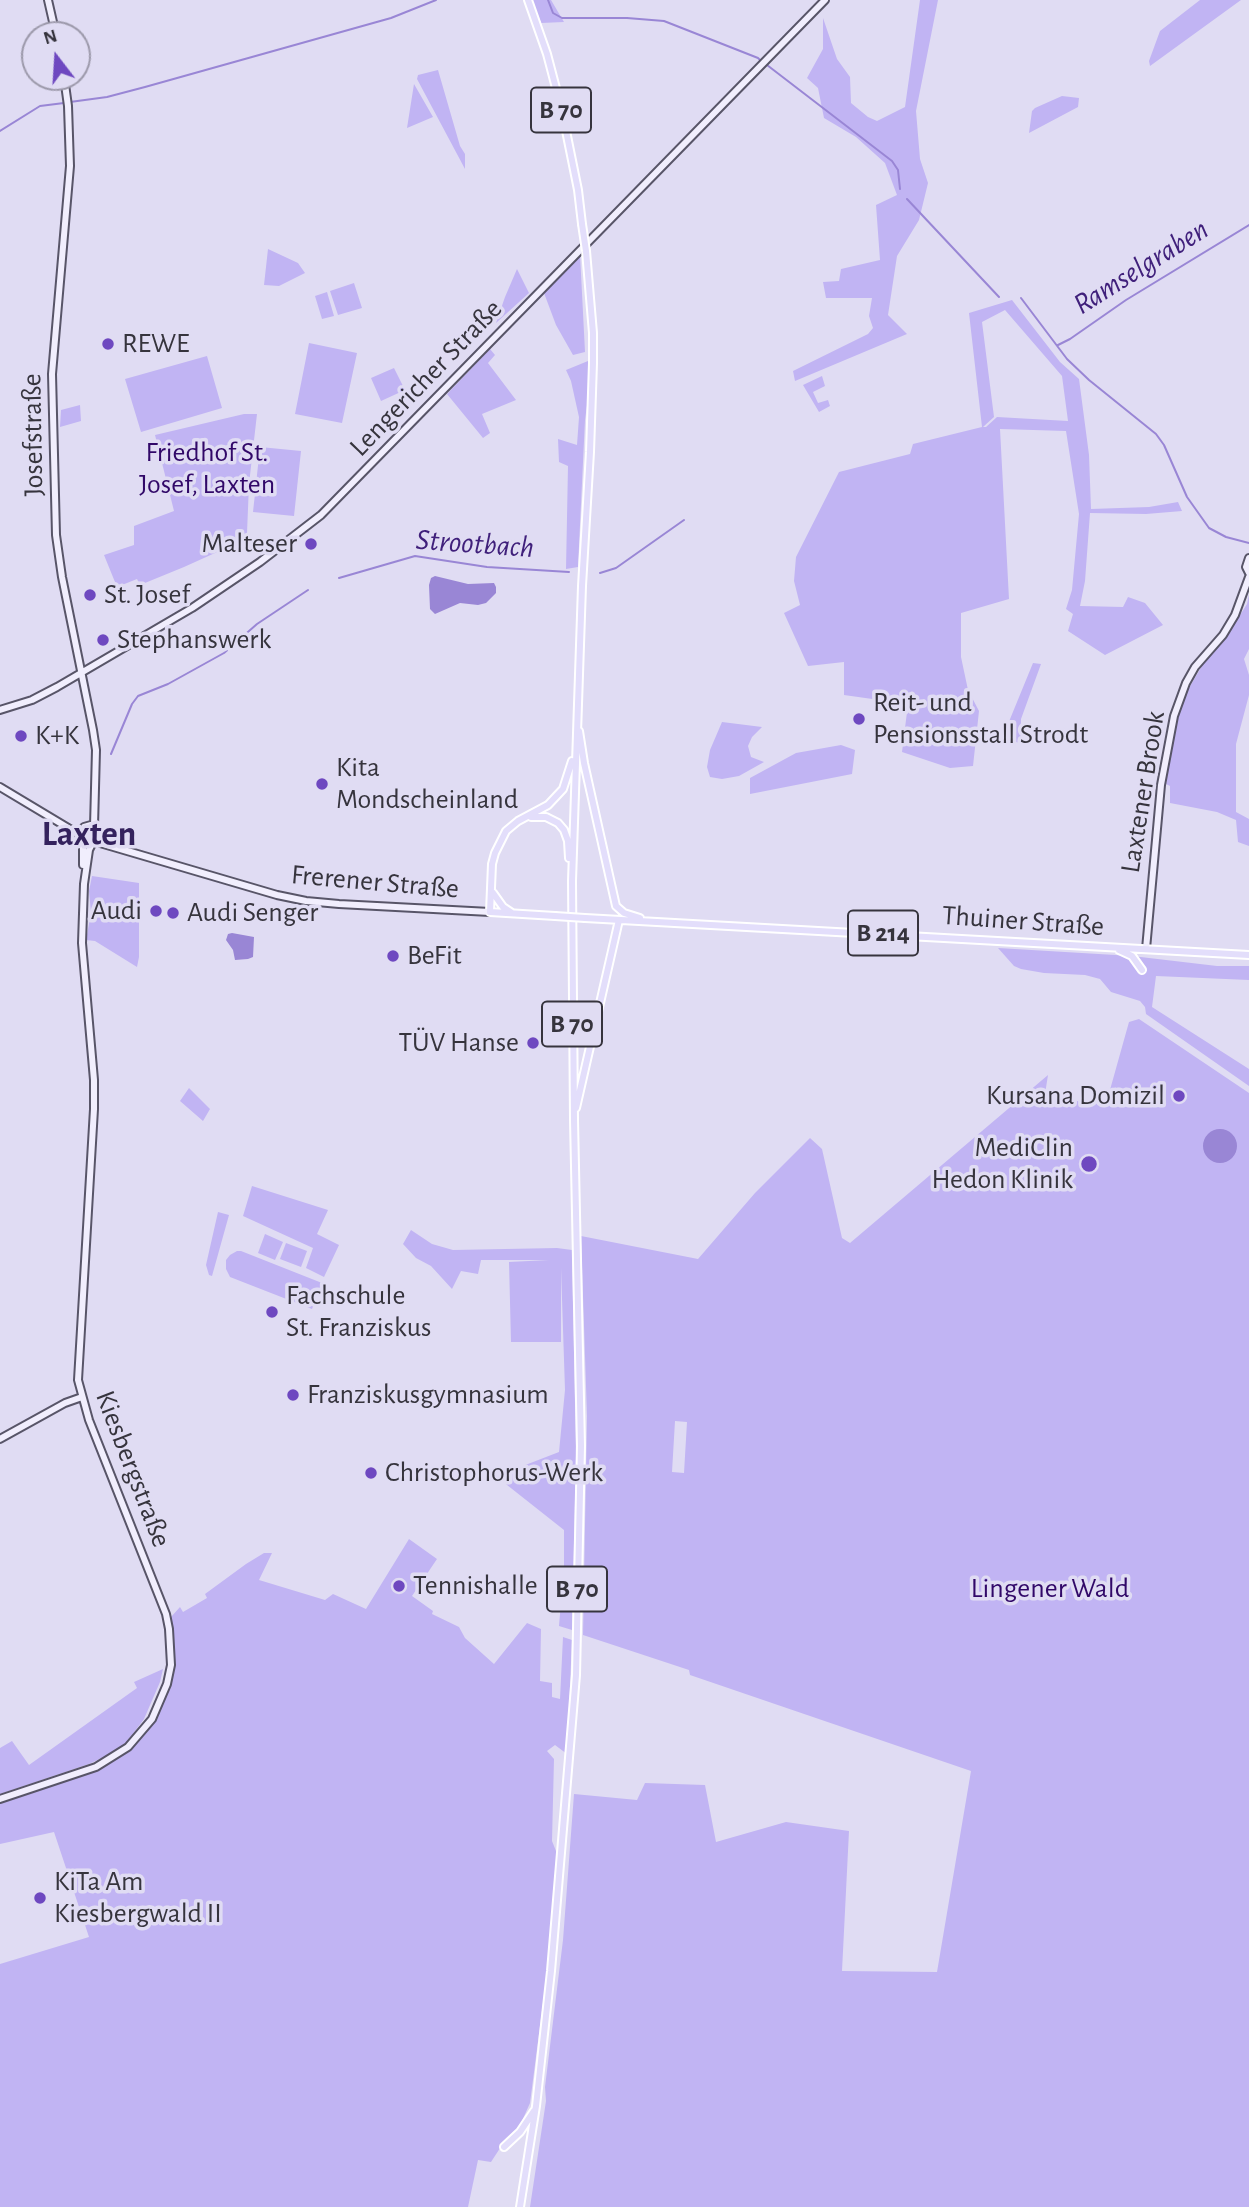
<!DOCTYPE html>
<html>
<head>
<meta charset="utf-8">
<style>
	body { margin:0 }
	#map { position:relative; width:1249px; height:2207px; overflow:hidden; background:#e0dcf3; font-family:"Alegreya Sans",sans-serif }
	canvas { display:block }
	.north { position:absolute; left:21px; top:21px; width:70px; height:70px; box-sizing:border-box; background:#e0dcf3; border:2px solid #9c99aa; border-radius:50%; rotate:343deg; font-size:19px; font-weight:700; line-height:28px; text-align:center; color:#36343d }
	.north::after { content:''; display:block; margin:auto; width:24px; height:32px; background:#6e48c0; clip-path:polygon(50% 0,100% 100%,50% 72%,0 100%) }
</style>
</head>
<body>
<div id="map">
<canvas width="1249" height="2207"></canvas>
<div class="north">N</div>
</div>
<script>
const c = document.querySelector('canvas').getContext('2d');
c.lineJoin = 'round';
function paint(path, color) { c.fillStyle = color; c.fill(path, 'evenodd'); }
const toPath = rows => new Path2D(rows.map(r => 'M' + r).join(''));
function trace(path, color, width, dash) { c.strokeStyle = color; c.lineWidth = width; c.lineCap = dash ? 'butt' : 'round'; c.setLineDash(dash || []); c.stroke(path); }
function label(font, color, halo, rows, align = 'center') {
  c.font = font + ' "Alegreya Sans",sans-serif'; c.lineWidth = 7; c.setLineDash([]); c.textBaseline = 'middle'; c.strokeStyle = halo; c.fillStyle = color; for (const [text, x, y, turn = 0] of rows) {
    c.save(); c.translate(x, y); c.rotate((+turn || 0) * Math.PI / 180); c.textAlign = isNaN(turn) ? turn : align; if (halo) c.strokeText(text, 0, 0); c.fillText(text, 0, 0); c.restore();
  }
}
paint(toPath([
	[532,0,551,0,564,22,541,23],
	[920,0,938,0,916,111,920,159,928,183,919,220,897,256,888,315,907,334,795,381,793,371,868,334,873,328,869,316,872,298,826,298,823,282,839,281,841,269,880,260,876,205,897,195,885,163,856,137,824,118,818,88,807,78,823,49,823,18,837,59,850,77,851,103,868,117,877,121,905,107],
	[1200,0,1241,0,1150,66,1149,61,1160,31],
	[438,70,460,146,465,154,465,169,417,79,418,75],
	[414,84,433,117,407,128],
	[1062,96,1079,98,1078,107,1029,133,1032,111,1035,108],
	[268,249,298,263,305,273,279,286,264,285],
	[580,254,585,352,573,355,556,325,544,293],
	[517,269,529,293,496,323,505,297],
	[354,283,362,308,338,315,330,291],
	[327,292,334,316,322,319,315,296],
	[1012,300,1060,362,1079,379,1089,455,1091,509,1149,507,1178,502,1182,511,1146,514,1090,513,1085,581,1080,606,1123,607,1128,597,1145,603,1163,625,1105,655,1068,631,1073,614,1066,609,1072,590,1079,514,1066,431,1000,429,1009,599,961,613,961,657,968,690,979,711,973,766,950,768,902,752,908,704,844,695,844,662,808,666,784,613,800,605,794,581,796,557,839,472,910,454,913,444,982,427,969,313],
	[1005,310,1062,376,1068,421,997,417,986,427,983,427,994,417,982,322],
	[309,343,357,353,342,423,295,414],
	[490,349,495,355,488,363,516,400,482,414,490,433,483,438,447,394],
	[207,356,222,408,141,432,125,379],
	[588,361,588,398,585,420,578,567,566,569,568,466,559,462,558,439,577,445,579,417,571,381,566,370],
	[394,368,405,390,381,401,371,378],
	[822,376,825,386,813,392,818,403,828,400,830,406,819,412,803,385],
	[80,405,81,421,60,427,61,410],
	[244,414,257,414,249,484,247,533,235,544,184,567,140,585,137,579,117,587,104,555,134,545,134,526,174,511,155,435],
	[260,447,301,451,294,516,253,512],
	[1249,595,1249,649,1244,659,1249,675,1249,695,1236,744,1236,812,1249,819,1249,846,1238,842,1236,820,1217,812,1170,803,1170,786,1166,784,1171,750,1182,700,1203,664,1223,642,1247,604],
	[1033,663,1041,664,1021,719,1021,730,1029,745,1016,742,1010,738,1008,724],
	[722,722,762,727,752,737,748,746,751,757,764,762,739,776,722,779,710,777,707,767,710,750],
	[841,745,855,750,852,774,750,794,750,778,796,753],
	[92,876,139,883,139,957,137,967,95,941,86,940,91,913,89,891],
	[998,948,1132,956,1217,966,1249,966,1249,980,1156,976,1152,1007,1249,1069,1249,1086,1146,1014,1145,1007,1140,1001,1111,992,1100,979,1085,975,1044,973,1021,969,1014,966],
	[1139,1019,1249,1093,1249,2207,530,2207,546,2101,545,2087,563,1940,574,1794,637,1800,645,1783,705,1785,716,1842,786,1822,849,1831,842,1971,937,1972,971,1771,690,1675,689,1670,583,1635,587,1416,581,1236,698,1259,755,1193,810,1138,822,1149,842,1238,850,1243,1048,1075,1045,1094,1091,1104,1102,1101,1108,1097,1129,1022],
	[675,1421,687,1422,684,1473,672,1472],
	[189,1088,210,1109,203,1121,180,1101],
	[252,1186,328,1210,317,1234,339,1245,324,1277,306,1268,313,1248,243,1216],
	[218,1212,229,1215,212,1276,209,1275,206,1265],
	[411,1230,432,1244,453,1250,557,1248,572,1250,576,1456,572,1630,559,1626,564,1566,564,1530,502,1481,515,1469,559,1452,565,1390,561,1268,561,1342,511,1342,509,1262,549,1260,481,1260,478,1274,461,1271,452,1289,431,1266,416,1258,403,1244],
	[265,1234,283,1242,275,1260,258,1253],
	[286,1243,307,1251,301,1267,280,1259],
	[237,1251,241,1251,322,1283,312,1309,230,1277,226,1269,226,1260,230,1255],
	[409,1539,437,1559,412,1596,433,1611,432,1614,459,1627,465,1638,494,1664,527,1623,541,1629,540,1681,552,1683,552,1697,560,1699,563,1637,572,1640,567,1754,555,1745,547,1751,554,1759,552,1841,558,1856,548,1964,530,2103,518,2130,504,2142,491,2162,478,2160,468,2207,0,2207,0,1964,89,1937,54,1832,0,1844,0,1803,97,1770,130,1749,144,1734,159,1706,173,1654,171,1617,180,1607,183,1612,207,1598,205,1594,246,1564,264,1553,272,1553,259,1580,325,1600,333,1594,366,1609],
	[163,1669,160,1682,144,1719,126,1743,110,1754,89,1764,0,1794,0,1748,12,1741,29,1765,137,1688,134,1682]
]), '#c1b4f3');
paint(toPath([
	[435,576,468,584,494,583,496,587,496,593,486,603,478,605,460,603,435,614,430,609,429,585,431,578],
	[232,933,254,937,253,957,248,959,235,960,233,950,226,940,228,934],
	'1203 1146a17 17 0 1 1 34 0a17 17 0 1 1-34 0Z'
]), '#9986d5');
trace(toPath([
	[548,0,553,13,562,18,627,18,664,21,758,58,762,62],
	[767,65,892,161,898,170,900,189],
	[70,102,107,97,145,87,391,18,436,0],
	[0,131,40,106,64,103],
	[907,199,999,297],
	[1021,298,1067,359,1089,380,1156,434,1164,445,1187,497,1209,528,1226,537,1249,543],
	[1058,345,1070,339,1126,300,1249,225],
	[600,573,616,568,684,520],
	[339,578,415,556,487,567,569,572],
	[111,754,132,704,138,696,168,684,224,653,257,624,308,590]
]), '#9986d5', 2);
const secondary = toPath([
	[48,0,56,35],
	[64,77,68,106,70,166,52,374,56,535,62,577,93,730,96,750,94,826],
	[1249,558,1246,567,1249,573],
	[0,710,32,700,57,687,192,608,260,562,321,515,825,0],
	[0,787,80,835],
	[99,836,118,845],
	[83,842,83,865],
	[94,843,99,837,98,830,91,825,84,827,80,835,85,843,100,843,277,895,306,901,339,904,490,912],
	[1146,949,1161,785,1174,716,1186,683,1195,667,1223,635,1235,615,1249,577],
	[0,1439,65,1403,82,1397],
	[0,1799,96,1767,128,1747,152,1719,167,1684,171,1665,169,1629,166,1614,89,1420,78,1380,94,1109,94,1080,82,943,84,884,89,850,92,844]
]);
const primary = toPath([
	[528,0,547,54,562,111,578,190,582,224],
	[579,731,584,763,616,906,624,913,640,918],
	[531,817,546,817,558,823,564,830,568,841,569,858],
	[493,893,503,907,512,913],
	[555,916,490,912,492,864,495,853,506,831,518,821,548,805,563,789,572,761],
	[585,918,1249,955],
	[1119,950,1132,956,1142,970],
	[576,1108,619,920],
	[504,2147,520,2132,534,2111],
	[520,2207,536,2106,551,1971,576,1675,581,1446,574,1120,572,881,582,586,590,452,593,363,593,333,586,251]
]);
trace(secondary, '#585568', 10);
trace(primary, '#fff', 10);
trace(secondary, '#f1eefd', 6);
trace(primary, '#e3defb', 6);
const primaryBridge = toPath([
	[582,224,586,251],
	[555,916,585,918]
]);
trace(primaryBridge, '#fff', 10, []);
trace(primaryBridge, '#e3defb', 6);
for (const [x, y, r, color] of [
	[108,344,7,"#6e48c0"],
	[311,544,7,"#6e48c0"],
	[90,595,7,"#6e48c0"],
	[103,640,7,"#6e48c0"],
	[859,719,7,"#6e48c0"],
	[21,736,7,"#6e48c0"],
	[322,784,7,"#6e48c0"],
	[156,911,7,"#6e48c0"],
	[173,913,7,"#6e48c0"],
	[393,956,7,"#6e48c0"],
	[533,1043,7,"#6e48c0"],
	[1179,1096,7,"#6e48c0"],
	[1089,1164,9,"#6e48c0"],
	[272,1312,7,"#6e48c0"],
	[293,1395,7,"#6e48c0"],
	[371,1473,7,"#6e48c0"],
	[399,1586,7,"#6e48c0"],
	[40,1898,7,"#6e48c0"]
]) { const dot = new Path2D(); dot.arc(x, y, r, 0, 2 * Math.PI); c.fillStyle = color; c.fill(dot); trace(dot, '#e0dcf3', 2.5); }
for (const [x, y, w] of [
	[561,110,60],
	[883,933,70],
	[572,1024,60],
	[577,1589,60]
]) { const box = new Path2D(); box.roundRect(x - w / 2, y - 22.5, w, 45, 5); c.fillStyle = '#e0dcf3'; c.fill(box); trace(box, '#36343d', 2); }
label('bold 26px', '#36343d', null, [
	["B 70",561,110],
	["B 214",883,933],
	["B 70",572,1024],
	["B 70",577,1589]
]);
label('28px', '#36343d', '#e0dcf3', [
	["REWE",122,344],
	["Malteser",297,544,"right"],
	["St. Josef",104,595],
	["Stephanswerk",117,640],
	["Reit- und",873,703],
	["Pensionsstall Strodt",873,735],
	["K+K",35,736],
	["Kita",336,768],
	["Mondscheinland",336,800],
	["Audi",142,911,"right"],
	["Audi Senger",187,913],
	["BeFit",407,956],
	["TÜV Hanse",519,1043,"right"],
	["Kursana Domizil",1165,1096,"right"],
	["MediClin",1073,1148,"right"],
	["Hedon Klinik",1073,1180,"right"],
	["Fachschule",286,1296],
	["St. Franziskus",286,1328],
	["Franziskusgymnasium",307,1395],
	["Christophorus-Werk",385,1473],
	["Tennishalle",413,1586],
	["KiTa Am",54,1882],
	["Kiesbergwald II",54,1914]
], 'left');
label('28px', '#36343d', '#e0dcf3', [
	["Lengericher Straße",426,378,-46],
	["Josefstraße",33,435,-91],
	["Laxtener Brook",1143,792,-81],
	["Frerener Straße",375,882,5],
	["Thuiner Straße",1023,921,4],
	["Kiesbergstraße",133,1469,69]
]);
label('28px', '#310868', '#e0dcf3', [
	["Friedhof St.",207,453],
	["Josef, Laxten",207,485],
	["Lingener Wald",1050,1589]
]);
label('italic 30px', '#40207b', '#e0dcf3', [
	["Ramselgraben",1141,267,-32],
	["Strootbach",475,544,4]
]);
label('bold 35px', '#34225d', '#e0dcf3', [
	["Laxten",89,834]
]);
</script>
</body>
</html>
